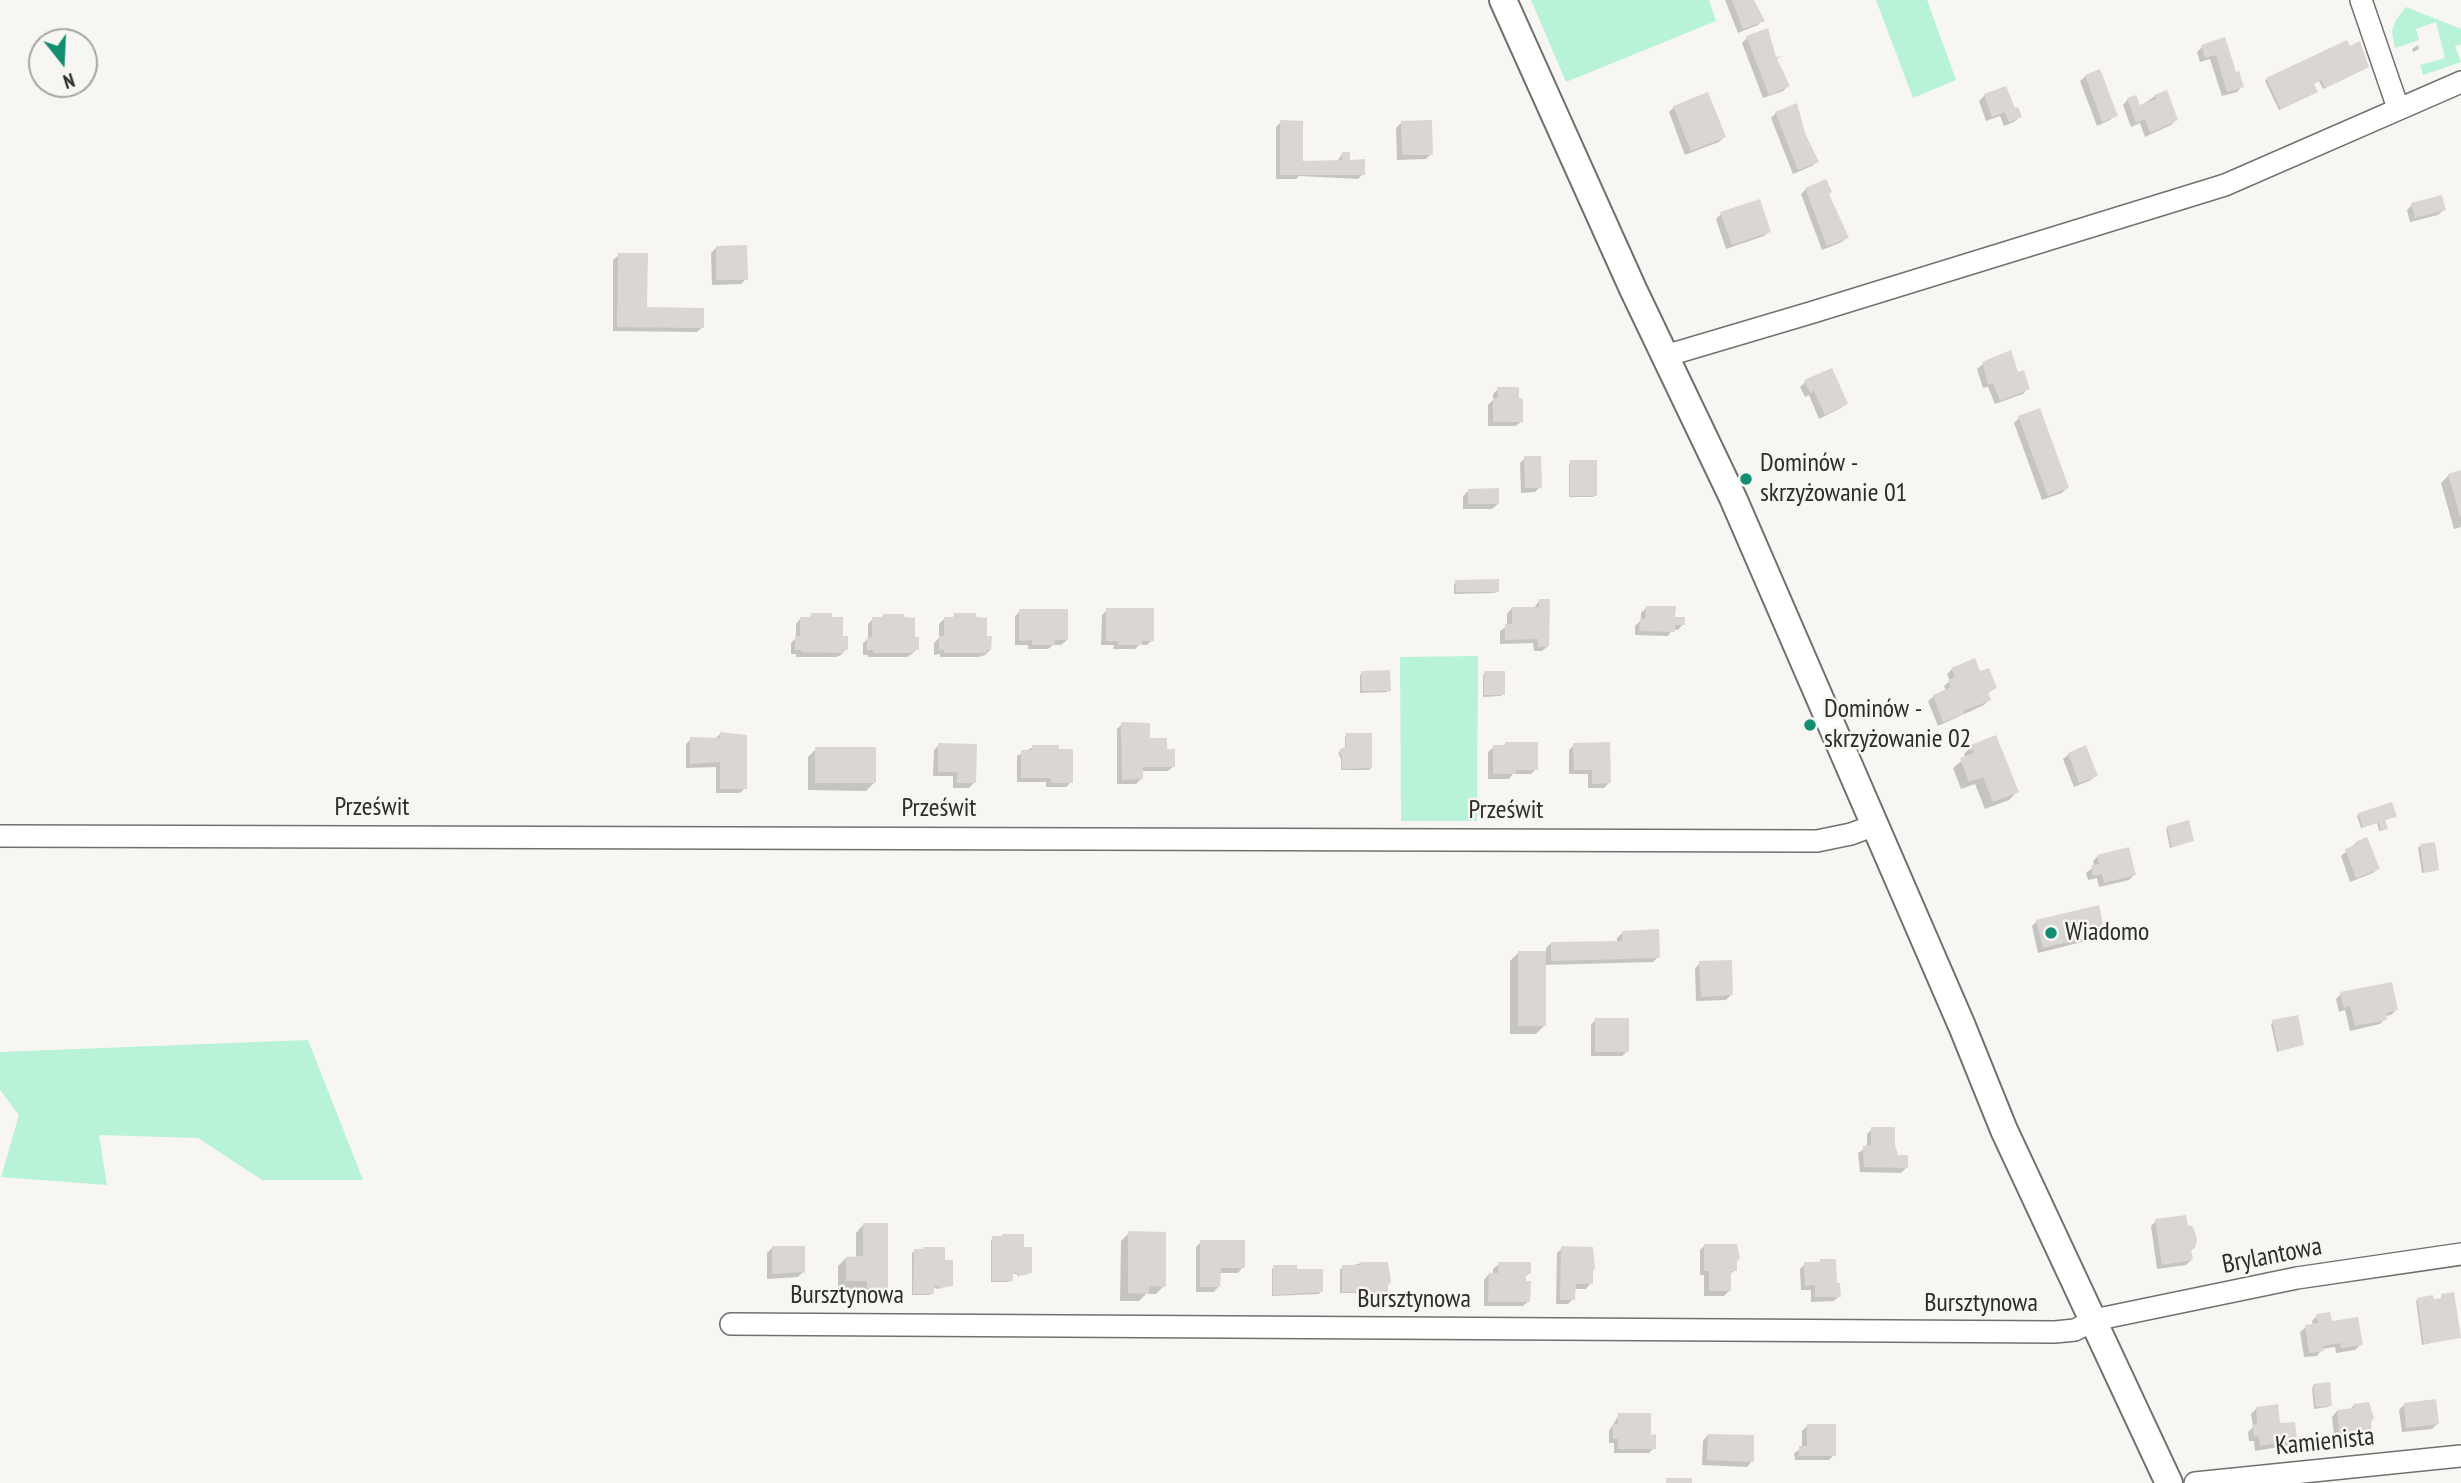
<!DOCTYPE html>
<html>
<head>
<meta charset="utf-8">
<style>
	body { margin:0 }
	#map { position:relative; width:2461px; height:1483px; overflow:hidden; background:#f8f6f3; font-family:"PT Sans Narrow",sans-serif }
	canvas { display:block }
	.north { position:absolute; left:28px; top:28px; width:70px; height:70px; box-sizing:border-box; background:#f8f6f3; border:2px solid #a7a5a3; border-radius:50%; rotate:162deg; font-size:19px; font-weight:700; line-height:28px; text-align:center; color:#2d2c2b }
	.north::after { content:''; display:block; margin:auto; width:24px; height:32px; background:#128e73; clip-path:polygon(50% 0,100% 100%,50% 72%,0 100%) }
</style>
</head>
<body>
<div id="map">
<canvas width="2461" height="1483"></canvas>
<div class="north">N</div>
</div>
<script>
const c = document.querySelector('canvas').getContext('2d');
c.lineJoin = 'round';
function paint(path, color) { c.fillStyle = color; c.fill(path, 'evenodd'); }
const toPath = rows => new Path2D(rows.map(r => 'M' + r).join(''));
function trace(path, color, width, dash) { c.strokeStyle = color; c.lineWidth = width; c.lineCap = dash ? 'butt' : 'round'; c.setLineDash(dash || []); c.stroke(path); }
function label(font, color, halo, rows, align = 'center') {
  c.font = font + ' "PT Sans Narrow",sans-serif'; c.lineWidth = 5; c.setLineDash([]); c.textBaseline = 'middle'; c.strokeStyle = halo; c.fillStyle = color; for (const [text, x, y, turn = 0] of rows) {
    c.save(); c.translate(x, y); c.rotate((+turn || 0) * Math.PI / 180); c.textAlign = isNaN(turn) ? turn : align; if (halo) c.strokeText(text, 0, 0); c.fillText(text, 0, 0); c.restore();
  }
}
paint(toPath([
	[1531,0,1709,0,1716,21,1566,82],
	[1876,0,1927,0,1956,80,1913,98],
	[2406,7,2461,29,2461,44,2455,46,2461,62,2423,75,2420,65,2445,58,2436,22,2416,29,2419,40,2395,48,2392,31,2396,20],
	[1478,656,1477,821,1401,821,1400,657],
	[308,1040,363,1180,262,1180,198,1138,99,1135,107,1185,1,1177,19,1115,0,1090,0,1052]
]), '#b8f2d7');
paint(toPath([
	[1725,0,1753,0,1763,20,1758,25,1738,33],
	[1747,38,1769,43,1788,86,1783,91,1763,98,1742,43],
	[2224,39,2235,74,2242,86,2237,92,2222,96,2210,59,2200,62,2197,52,2202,47],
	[2418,45,2419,49,2413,52,2412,49],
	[2349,48,2365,69,2323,89,2319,81,2312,85,2313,94,2279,110,2265,81,2267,79],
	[2086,76,2116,115,2110,120,2097,126,2080,81],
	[2005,88,2014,110,2020,117,2014,122,2004,126,2000,116,1986,121,1979,101,1984,96],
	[2155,96,2176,120,2171,125,2145,137,2140,123,2131,127,2123,105,2128,99,2139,107],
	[1674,107,1724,137,1719,142,1685,155,1669,112],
	[1776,113,1804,133,1817,161,1812,166,1793,174,1771,118],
	[1281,122,1301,165,1337,162,1342,154,1363,174,1358,179,1299,176,1296,179,1276,179,1276,127],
	[1401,123,1431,154,1426,159,1397,160,1396,128],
	[1806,189,1827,194,1847,237,1842,242,1822,250,1801,194],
	[2412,205,2444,210,2438,215,2410,222,2407,210],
	[1721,214,1769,231,1764,236,1726,249,1716,219],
	[716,248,746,279,741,284,712,285,711,253],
	[619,255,646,308,703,327,697,332,613,331,613,260],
	[1983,364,2017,375,2028,388,2023,394,1995,404,1988,387,1983,388,1977,369],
	[1805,382,1846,403,1841,408,1819,419,1809,395,1805,397,1800,387],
	[1498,389,1522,421,1516,426,1488,426,1488,405,1493,400,1493,394],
	[2019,418,2067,488,2062,493,2042,500,2014,423],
	[1525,458,1540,487,1535,492,1521,493,1520,463],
	[1571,462,1595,495,1593,497,1569,497,1569,464],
	[2461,472,2461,527,2454,529,2441,483,2449,475],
	[1469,490,1498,504,1492,509,1463,509,1463,496],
	[1456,582,1497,591,1495,593,1454,594,1454,584],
	[1539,601,1548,646,1542,651,1534,651,1533,643,1500,644,1500,631,1507,626,1507,614,1512,608,1534,608],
	[1646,608,1673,619,1683,624,1678,630,1673,629,1668,636,1635,635,1635,626,1641,620,1641,613],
	[1107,610,1152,640,1147,645,1139,645,1135,649,1113,649,1114,645,1101,645,1102,615],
	[1020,611,1067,640,1061,645,1053,645,1048,649,1028,649,1028,645,1015,645,1015,616],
	[812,615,841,638,846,649,841,655,836,657,796,657,796,654,791,654,791,643,796,638,796,624,801,618,808,619],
	[884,615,913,639,917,649,912,654,907,657,868,657,868,655,863,655,863,643,868,639,868,624,873,619,880,619],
	[955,615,985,638,990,650,985,655,979,657,940,657,940,654,934,655,934,643,939,638,939,624,944,619,951,619],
	[1952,669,1979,674,1995,688,1987,694,1989,700,1984,705,1938,726,1928,701,1934,696,1946,691,1944,686,1950,681,1947,674],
	[1362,673,1389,690,1387,692,1360,693,1360,675],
	[1485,673,1503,694,1501,696,1483,697,1483,675],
	[1122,724,1165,751,1174,766,1168,771,1141,771,1141,779,1136,784,1117,784,1117,729],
	[720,734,745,788,740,793,716,793,716,767,686,768,686,744,691,739,715,739],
	[1347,735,1371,768,1369,770,1341,770,1341,759,1338,753,1345,749,1345,737],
	[1506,743,1536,769,1531,774,1513,774,1509,779,1488,779,1488,752,1494,747,1502,747],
	[939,745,975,782,969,788,953,788,953,776,933,776,934,750],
	[1574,745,1609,783,1604,788,1588,788,1588,774,1569,774,1569,750],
	[1972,746,2017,792,2009,800,1985,809,1975,784,1961,789,1953,768,1965,758,1964,754],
	[1033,747,1071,782,1066,787,1046,787,1046,782,1017,782,1017,756],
	[816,749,874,783,866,791,808,790,808,757],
	[2069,754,2096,775,2091,780,2074,787,2063,759],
	[2359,814,2395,816,2384,821,2384,830,2379,831,2377,823,2361,828,2357,816],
	[2168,827,2192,841,2170,848,2166,829],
	[2357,842,2378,868,2373,873,2350,882,2341,856],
	[2420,846,2437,869,2435,871,2422,873,2418,848],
	[2098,856,2134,875,2129,880,2099,887,2097,878,2088,880,2086,873,2094,867,2093,861],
	[2037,921,2104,932,2098,938,2038,953,2032,926],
	[1622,933,1658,957,1653,962,1544,965,1544,1026,1536,1034,1510,1034,1510,961,1518,953,1546,952,1546,948,1551,943,1617,942,1617,938],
	[1700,963,1731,995,1726,1000,1696,1001,1695,968],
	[2341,994,2396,1010,2391,1015,2385,1016,2385,1019,2380,1024,2350,1031,2345,1010,2339,1012,2336,999],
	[1596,1019,1628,1051,1622,1056,1591,1056,1591,1025],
	[2273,1022,2302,1045,2277,1052,2271,1024],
	[1872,1129,1893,1145,1896,1156,1906,1168,1901,1173,1860,1172,1858,1153,1867,1147,1867,1134],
	[2156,1221,2194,1248,2190,1251,2191,1260,2186,1265,2157,1269,2151,1226],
	[864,1224,886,1288,878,1296,859,1296,859,1289,838,1289,838,1266,846,1258,856,1258,856,1233],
	[1129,1233,1164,1286,1156,1294,1146,1294,1139,1301,1120,1301,1121,1241],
	[993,1238,1022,1249,1030,1272,1028,1274,1017,1276,1017,1274,1011,1274,1009,1282,991,1282,991,1240],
	[1201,1242,1243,1267,1238,1273,1219,1273,1219,1286,1214,1292,1196,1292,1196,1247],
	[1705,1245,1735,1260,1735,1270,1729,1275,1729,1291,1724,1296,1704,1296,1704,1275,1700,1275,1700,1250],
	[772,1248,803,1272,798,1277,767,1279,767,1253],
	[1562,1248,1591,1283,1586,1289,1574,1289,1573,1299,1568,1304,1556,1304,1557,1253],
	[914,1251,943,1262,952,1285,938,1289,933,1287,930,1295,912,1295,912,1253],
	[1820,1261,1839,1296,1834,1301,1811,1302,1811,1290,1801,1290,1800,1269,1805,1264,1817,1264],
	[1361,1263,1387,1284,1385,1296,1359,1296,1359,1293,1340,1293,1340,1269],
	[1499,1264,1529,1273,1524,1278,1529,1301,1523,1306,1484,1306,1484,1280,1489,1274,1493,1274,1493,1269],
	[1274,1267,1296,1270,1321,1291,1319,1294,1272,1296,1272,1269],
	[2442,1295,2459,1337,2422,1345,2416,1301,2418,1299,2440,1300],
	[2317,1316,2330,1323,2361,1344,2355,1350,2336,1353,2335,1347,2322,1349,2317,1356,2304,1357,2300,1332,2306,1327,2313,1326,2312,1321],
	[2314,1386,2331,1405,2328,1407,2314,1409,2312,1388],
	[2354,1405,2369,1421,2370,1430,2365,1435,2351,1437,2345,1443,2335,1444,2332,1417,2337,1411,2349,1410],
	[2404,1405,2437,1424,2432,1429,2402,1432,2399,1410],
	[2257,1408,2279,1425,2295,1440,2290,1445,2255,1451,2254,1441,2249,1441,2248,1432,2253,1427,2251,1414],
	[1619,1415,1649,1436,1654,1448,1649,1453,1614,1453,1614,1443,1609,1443,1609,1431],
	[1807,1426,1834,1455,1829,1460,1795,1460,1794,1453,1802,1448,1802,1431],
	[1708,1435,1752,1461,1747,1467,1702,1465,1703,1441]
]), '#0003');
paint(toPath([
	[1732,0,1754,0,1765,21,1743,29],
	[1768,28,1776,57,1783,56,1777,59,1790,86,1769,95,1746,36],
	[2225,37,2236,72,2239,71,2244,87,2227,92,2216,55,2205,58,2201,45],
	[2347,40,2350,46,2360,41,2369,67,2325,88,2321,80,2314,84,2318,92,2281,109,2266,78],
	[2100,69,2118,116,2102,122,2085,75],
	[2006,86,2015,108,2018,107,2022,117,2009,122,2005,112,1992,117,1984,94],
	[2167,90,2178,120,2150,133,2145,119,2136,123,2127,98,2136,95,2140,105,2156,99,2154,95],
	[1708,92,1726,137,1691,151,1673,106],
	[1797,103,1805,133,1819,162,1798,170,1775,112],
	[1280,120,1303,121,1303,161,1342,160,1342,152,1350,152,1350,160,1365,159,1365,175,1280,175],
	[1432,120,1433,155,1402,155,1401,121],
	[1826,179,1832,192,1829,194,1849,238,1827,246,1805,188],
	[2442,195,2446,210,2415,218,2411,203],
	[1760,199,1771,232,1732,245,1720,212],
	[747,245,748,280,716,280,716,246],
	[618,253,648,253,647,307,704,308,704,328,617,327],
	[2011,350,2018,372,2024,370,2030,389,2000,401,1993,383,1988,384,1982,362],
	[1832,368,1848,404,1825,415,1814,391,1810,393,1804,380],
	[1497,387,1519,387,1519,398,1523,399,1523,422,1493,422,1493,398,1498,398],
	[2040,408,2069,488,2048,496,2018,416],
	[1524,456,1541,456,1542,488,1525,488],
	[1570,460,1597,460,1597,496,1570,496],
	[2461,470,2461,516,2460,516,2448,474],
	[1499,488,1499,504,1468,504,1468,489],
	[1499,579,1499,592,1456,592,1455,580],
	[1539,599,1550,599,1549,646,1538,647,1538,639,1505,640,1505,624,1512,624,1512,607,1539,607],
	[1646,606,1676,606,1675,617,1685,617,1685,625,1675,625,1675,632,1639,631,1640,619,1645,619],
	[1106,608,1154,608,1154,641,1142,641,1142,645,1118,645,1118,641,1106,641],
	[1019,609,1068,609,1068,640,1055,640,1055,645,1032,645,1032,640,1019,641],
	[811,613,832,613,832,617,843,617,843,636,848,636,848,650,843,650,843,653,801,652,801,650,795,650,795,636,800,636,800,617,811,617],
	[954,613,976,613,976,617,987,618,987,636,992,636,991,650,986,650,986,653,944,653,944,650,939,650,939,636,944,636,944,617,954,617],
	[883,614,904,614,904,617,915,618,915,637,919,637,919,650,914,650,914,653,873,653,873,650,867,650,867,637,872,637,872,617,883,617],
	[1975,658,1980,671,1989,668,1997,688,1988,692,1991,700,1963,711,1964,714,1943,722,1933,695,1951,687,1948,680,1955,677,1951,668],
	[1390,670,1391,691,1362,691,1361,671],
	[1484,671,1505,671,1505,695,1484,695],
	[1121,722,1150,723,1150,738,1167,738,1167,749,1175,749,1175,767,1143,767,1143,779,1122,780],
	[720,732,747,735,747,789,720,789,720,762,690,764,690,737,720,738],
	[1346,733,1372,733,1372,768,1342,769,1342,757,1339,750,1346,746],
	[1996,735,2019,792,1993,802,1983,777,1969,782,1960,758,1974,753,1971,745],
	[1505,742,1538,742,1538,770,1516,770,1516,774,1493,774,1493,745,1505,745],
	[1610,742,1611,783,1592,784,1592,770,1574,770,1573,743],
	[938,743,977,744,976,783,957,783,958,772,938,772],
	[1032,745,1059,745,1059,749,1073,749,1073,783,1051,783,1051,778,1021,778,1021,750,1032,750],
	[2086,745,2098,776,2079,783,2068,753],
	[815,747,876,747,876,783,815,783],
	[2392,802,2397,817,2385,820,2388,829,2381,831,2379,822,2363,827,2358,813],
	[2189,820,2194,841,2172,847,2167,826],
	[2367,837,2380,869,2356,878,2345,849,2358,844,2357,841],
	[2435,842,2439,870,2424,872,2420,844],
	[2129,847,2136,875,2104,883,2102,874,2093,876,2091,866,2099,864,2097,855],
	[2099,905,2105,933,2043,948,2036,920],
	[1659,929,1660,958,1551,961,1551,942,1622,941,1622,931],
	[1518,951,1546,951,1546,1026,1518,1026],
	[1732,960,1733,995,1701,997,1699,961],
	[2392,982,2398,1010,2386,1013,2387,1020,2355,1026,2350,1006,2344,1008,2340,992],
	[2298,1015,2304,1045,2279,1051,2272,1020],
	[1595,1018,1629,1018,1629,1052,1595,1052],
	[1871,1127,1895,1127,1895,1145,1898,1155,1908,1155,1908,1168,1864,1167,1863,1146,1871,1145],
	[2186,1215,2188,1226,2191,1225,2194,1229,2197,1240,2195,1248,2191,1249,2193,1260,2162,1265,2155,1219],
	[863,1223,888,1223,888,1288,867,1288,867,1281,846,1281,846,1257,863,1256],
	[1128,1231,1166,1232,1166,1287,1149,1286,1149,1294,1128,1293],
	[1002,1234,1024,1234,1024,1247,1032,1247,1032,1273,1018,1275,1018,1273,1013,1273,1013,1281,992,1281,992,1236,1002,1236],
	[1200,1240,1245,1240,1245,1268,1221,1268,1220,1287,1200,1287],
	[1704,1244,1737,1244,1740,1258,1737,1261,1737,1271,1731,1271,1731,1291,1709,1291,1709,1271,1704,1271],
	[772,1246,805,1246,805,1274,803,1272,772,1274],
	[1561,1246,1593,1247,1595,1268,1593,1271,1593,1284,1576,1284,1575,1300,1560,1300],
	[923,1247,945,1247,945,1260,953,1260,953,1286,939,1288,939,1286,934,1286,934,1294,913,1294,914,1249,923,1249],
	[1820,1259,1836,1259,1837,1283,1840,1283,1841,1297,1815,1297,1815,1285,1805,1286,1804,1262,1820,1262],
	[1361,1262,1388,1262,1391,1282,1388,1285,1388,1295,1360,1295,1360,1292,1342,1292,1342,1265,1361,1265],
	[1498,1262,1531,1262,1531,1274,1526,1274,1526,1281,1531,1281,1530,1302,1488,1302,1489,1273,1498,1273],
	[1273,1265,1297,1265,1297,1269,1323,1269,1323,1292,1273,1295],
	[2454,1292,2461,1338,2424,1344,2417,1298,2433,1295,2434,1299,2442,1298,2441,1294],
	[2330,1312,2332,1321,2358,1317,2363,1345,2341,1348,2340,1343,2323,1346,2324,1351,2309,1353,2305,1325,2318,1323,2316,1314],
	[2330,1382,2332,1406,2316,1407,2313,1384],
	[2436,1399,2439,1424,2406,1428,2404,1403],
	[2369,1402,2374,1418,2371,1422,2372,1431,2351,1433,2352,1438,2340,1439,2337,1410,2354,1408,2353,1404],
	[2278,1404,2280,1423,2295,1422,2297,1440,2260,1446,2259,1436,2254,1437,2253,1425,2257,1424,2256,1407],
	[1618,1413,1651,1413,1651,1435,1656,1434,1656,1449,1618,1449,1618,1439,1613,1439,1613,1424,1618,1424],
	[1807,1424,1836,1424,1836,1456,1799,1456,1799,1446,1807,1446],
	[1708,1434,1754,1435,1754,1462,1707,1460],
	[1666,1478,1692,1478,1692,1483,1666,1483]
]), '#d9d6d4');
const minor = toPath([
	[2361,0,2398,108],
	[1665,356,1810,313,2225,185,2461,82],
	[0,836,1817,841,1851,834,1875,825],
	[731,1324,2055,1332,2075,1330,2094,1320,2297,1278,2461,1254],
	[2195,1483,2461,1456]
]);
const tertiary = toPath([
	[1503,0,1633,289,1733,498,1962,1026,2004,1130,2169,1483]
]);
trace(minor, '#72706e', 24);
trace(tertiary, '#72706e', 30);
trace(minor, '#fff', 21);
trace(tertiary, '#fff', 26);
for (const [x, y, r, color] of [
	[1746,479,7,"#128e73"],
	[1810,725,7,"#128e73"],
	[2051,933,7,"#128e73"]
]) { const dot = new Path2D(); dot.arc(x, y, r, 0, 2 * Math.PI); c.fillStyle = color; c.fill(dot); trace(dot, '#f8f6f3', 2.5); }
label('26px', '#2d2c2b', '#f8f6f3', [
	["Dominów -",1760,464],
	["skrzyżowanie 01",1760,494],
	["Dominów -",1824,710],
	["skrzyżowanie 02",1824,740],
	["Wiadomo",2065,933]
], 'left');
label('26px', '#2d2c2b', '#f8f6f3', [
	["Prześwit",372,808],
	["Prześwit",939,809],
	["Prześwit",1506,811],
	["Brylantowa",2272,1256,-11],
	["Bursztynowa",847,1296],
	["Bursztynowa",1414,1300],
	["Bursztynowa",1981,1304],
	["Kamienista",2325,1442,-6]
]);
</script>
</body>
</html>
